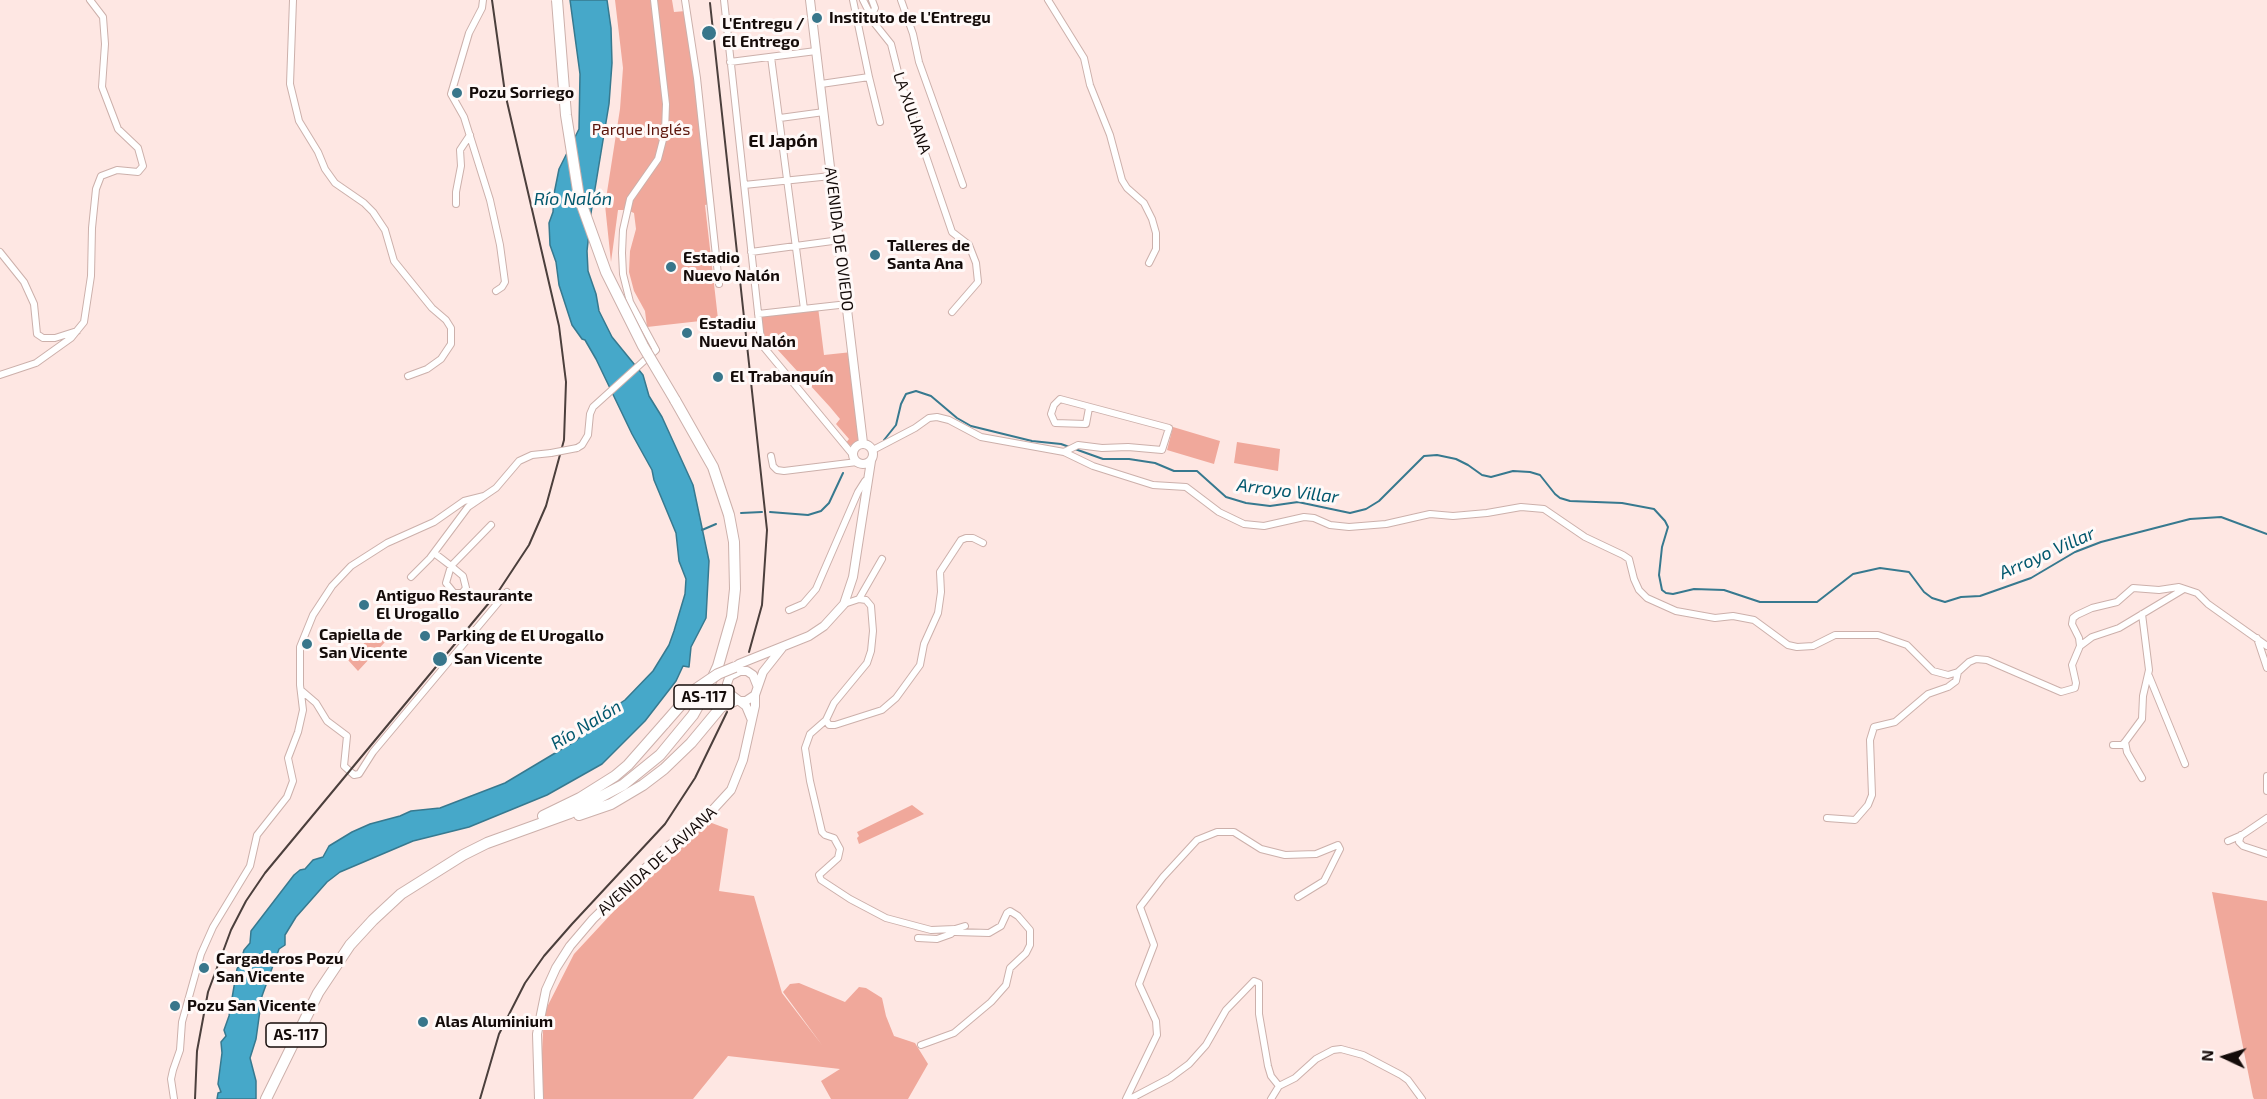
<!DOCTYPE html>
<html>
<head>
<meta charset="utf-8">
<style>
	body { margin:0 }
	#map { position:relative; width:2267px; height:1099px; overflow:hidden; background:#fee7e3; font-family:"Exo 2",sans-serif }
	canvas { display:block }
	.north { position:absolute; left:2195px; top:1027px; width:60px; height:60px; -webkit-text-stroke:4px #fff9f8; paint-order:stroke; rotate:274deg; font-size:16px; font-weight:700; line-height:24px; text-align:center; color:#140b09 }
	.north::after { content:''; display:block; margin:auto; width:21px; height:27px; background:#140b09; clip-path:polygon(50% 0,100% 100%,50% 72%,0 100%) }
</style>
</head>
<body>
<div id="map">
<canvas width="2267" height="1099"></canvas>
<div class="north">N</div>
</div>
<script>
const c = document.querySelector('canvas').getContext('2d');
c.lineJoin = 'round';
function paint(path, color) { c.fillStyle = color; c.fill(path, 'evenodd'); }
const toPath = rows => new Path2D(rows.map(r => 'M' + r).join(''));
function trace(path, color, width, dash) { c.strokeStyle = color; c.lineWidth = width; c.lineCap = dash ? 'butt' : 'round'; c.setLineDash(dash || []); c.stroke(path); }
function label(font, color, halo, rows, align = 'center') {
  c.font = font + ' "Exo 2",sans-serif'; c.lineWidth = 6; c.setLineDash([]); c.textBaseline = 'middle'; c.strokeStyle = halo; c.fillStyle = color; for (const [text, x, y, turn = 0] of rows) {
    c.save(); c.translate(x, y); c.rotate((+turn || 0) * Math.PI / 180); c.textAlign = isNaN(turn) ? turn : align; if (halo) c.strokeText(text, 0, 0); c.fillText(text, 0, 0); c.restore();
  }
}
paint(toPath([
	[615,0,672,0,674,12,686,11,710,204,705,205,718,319,647,327,645,311,634,291,629,272,630,251,636,229,634,213,627,210,618,210,611,262,605,205,620,109,623,68],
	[818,307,824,355,852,352,863,443,855,447,845,444,849,439,836,424,840,419,830,407,766,337,761,340,758,314],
	[1173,427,1220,441,1214,464,1167,450],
	[1237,442,1280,449,1278,471,1234,463],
	[376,631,386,641,358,671,348,660],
	[912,805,924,814,859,844,857,838,859,836,857,832],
	[709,822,728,829,719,891,754,896,782,993,822,1045,783,992,790,984,799,983,845,1002,859,987,866,988,882,998,886,1016,894,1036,915,1043,928,1064,908,1099,831,1099,821,1081,840,1069,728,1056,693,1099,543,1099,541,1072,544,1013,574,954,613,912],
	[2212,892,2267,901,2267,1099,2254,1099,2253,1097]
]), '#f0a89b');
const water = toPath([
	[570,0,607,0,611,28,612,63,609,104,591,213,587,251,588,271,596,294,599,311,612,337,643,375,649,396,662,417,693,485,709,561,706,618,691,647,689,667,683,666,676,681,645,721,602,764,547,795,469,827,413,841,340,872,327,882,296,917,285,935,285,945,279,949,262,996,256,1039,250,1058,256,1081,256,1099,217,1099,218,1093,221,1092,218,1084,222,1053,221,1042,226,1036,224,1030,229,1016,237,969,240,964,244,950,250,943,251,931,294,875,300,870,305,869,313,860,323,857,329,846,352,832,370,824,400,816,411,811,440,808,505,783,577,740,601,716,625,700,653,671,669,645,674,631,685,594,686,579,679,561,676,533,654,480,652,470,632,434,596,359,585,340,582,339,572,325,559,285,556,262,550,245,549,223,553,212,554,194,559,169,579,129,580,74,570,0]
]);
paint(water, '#46a8c9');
trace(water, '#37798f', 1.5);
trace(toPath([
	[884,440,896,425,901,404,906,394,916,391,931,396,957,418,971,426,1032,441,1061,444,1103,459,1129,459,1155,463,1174,471,1197,471,1226,497,1246,503,1270,506,1298,502,1350,513,1366,509,1379,501,1424,456,1437,455,1456,459,1468,465,1482,475,1491,477,1513,471,1530,472,1540,475,1555,494,1560,498,1570,501,1622,503,1654,509,1665,521,1668,527,1662,547,1659,575,1662,590,1666,593,1673,594,1694,589,1724,590,1760,602,1817,602,1853,574,1880,568,1909,572,1924,592,1932,598,1945,602,1961,597,1980,596,2031,578,2075,552,2101,542,2190,519,2221,517,2267,534],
	[770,512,808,515,821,511,829,503,843,473],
	[741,513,762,512],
	[702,530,716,524]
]), '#37798f', 2);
const minor = toPath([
	[293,0,290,84,299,121,318,152,325,169,335,183,364,203,373,212,385,230,394,261,432,308,446,320,451,328,451,344,441,359,427,369,408,376],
	[483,0,482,8,469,33,451,94,464,117,490,200,500,245,505,282,502,287,496,291],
	[685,0,697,78,719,284],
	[724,0,761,340,762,345,853,455],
	[863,0,875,24,891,44,900,80,952,232,969,245,976,263,978,282,952,312],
	[901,0,913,34,919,62,963,185],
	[1048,0,1084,58,1090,85,1110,135,1122,180,1127,188,1144,203,1152,219,1156,233,1156,249,1149,263],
	[871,17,875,8,872,0],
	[771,57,804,309],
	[730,62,816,51],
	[869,77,880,122],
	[821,84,869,77,853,0],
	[780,118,824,112],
	[744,185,831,176],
	[456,204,456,192,461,166,460,150,470,135],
	[0,252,24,282,34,304,37,334,43,338,55,338,77,331],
	[751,252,840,240],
	[758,314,848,304],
	[0,375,36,363,71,338,84,322,91,276,92,228,96,189,101,176,117,170,138,172,143,166,138,148,118,129,102,87,105,44,103,17,90,0],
	[577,448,582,445,588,435,590,414,593,407,656,350,630,302,623,274,622,253,623,230,630,199,658,159,665,132,666,104,654,0],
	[873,450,915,428,929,418,937,417,949,420,981,437,1064,452,1093,466,1153,485,1186,487,1219,512,1244,524,1264,526,1304,517,1314,518,1330,525,1349,527,1386,524,1430,514,1453,516,1487,513,1521,507,1544,509,1585,537,1623,555,1629,559,1634,579,1639,590,1647,598,1676,611,1715,618,1733,616,1754,620,1788,645,1797,647,1813,646,1835,635,1878,635,1907,645,1933,671,1948,675,1958,672,1969,662,1976,659,1987,660,2061,692,2075,688,2076,683,2072,665,2080,646,2092,637,2119,628,2184,589],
	[1064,452,1078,445,1102,448,1128,447,1162,450,1169,428,1060,399,1054,405,1051,414,1055,423,1086,424,1089,408],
	[771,456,773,466,777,470,784,471,857,462],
	[434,553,442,559,451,566,463,576,466,588,462,593,454,593,446,583,451,566,491,525],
	[411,577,430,558,468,507,496,488,519,461,532,455,551,453],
	[859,599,866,600,871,606,873,631,871,651,867,663,834,703,826,720,829,725,835,725,882,710,896,698,920,665,924,644,938,613,941,592,940,572,961,540,966,538,973,538,983,543],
	[844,604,859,599,882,559],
	[789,610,803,604,816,589,858,492,865,481],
	[2257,638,2267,668],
	[2080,646,2079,638,2072,624,2073,618,2077,615,2092,608,2117,602,2133,588,2159,590,2179,587,2197,593,2208,604,2267,646],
	[2149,676,2185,764],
	[302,691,316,703,327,721,347,736,344,766,354,775,359,774,373,752,507,592],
	[826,720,810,734,805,748,810,781,822,832,825,835,834,838,840,849,838,858,819,875,821,880,850,899,886,918,931,930,955,929,965,926],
	[2125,742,2127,752,2142,778],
	[2113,745,2122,745,2125,742,2142,719,2143,696,2149,670,2142,614],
	[2267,776,2267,791],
	[1827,818,1855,820,1868,805,1872,795,1870,740,1874,727,1895,722,1928,694,1948,687,1956,681,1958,672],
	[2241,835,2239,842,2243,846,2267,854],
	[2228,841,2242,835,2267,818],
	[918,938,937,939,951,934,955,930],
	[921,1045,954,1033,991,1002,1006,985,1010,968,1026,953,1030,945,1030,930,1018,916,1010,911,1007,913,1001,926,989,933,955,932],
	[1279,1086,1295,1078,1316,1059,1333,1050,1341,1049,1363,1055,1401,1075,1408,1080,1422,1099],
	[174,1099,171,1079,173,1070,180,1050,182,1022,201,954,213,927,250,866,257,835,287,797,293,781,288,758,298,732,303,710,300,685,300,647,313,615,332,586,351,566,387,543,434,522,464,501,484,496],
	[1126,1099,1157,1035,1156,1021,1139,984,1154,945,1140,907,1163,877,1197,840,1217,832,1234,832,1261,849,1285,855,1316,854,1338,845,1340,849,1324,881,1298,897],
	[1130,1099,1170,1078,1189,1064,1206,1045,1226,1010,1254,981,1259,983,1259,1014,1268,1066,1271,1076,1279,1086],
	[1271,1099,1279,1086]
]);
const tertiary = toPath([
	[810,0,863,443],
	'853 454a10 10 0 1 1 20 0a10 10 0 1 1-20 0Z',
	[732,675,740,671,747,671,753,675,757,685],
	[740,701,746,701,755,695,763,672,782,648],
	[751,718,746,706,729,693,727,684,729,678,735,667,739,664,809,636,824,626,844,604,853,577,871,461],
	[539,1099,537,1034,546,990,556,968,570,946,593,919,665,849,708,815,731,790,743,760,755,706,755,695]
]);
const primary = toPath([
	[579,815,611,804,643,785,664,769,691,743,721,707,736,700],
	[543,816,580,798,615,776,628,765,665,723],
	[266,1099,318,993,350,945,373,920,401,894,463,855,487,843,570,813,623,785,660,755,693,715,707,690,718,666,732,617,735,589,734,542,729,515,713,467,675,400]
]);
trace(minor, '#ccb0ab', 8);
trace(tertiary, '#ccb0ab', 10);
trace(primary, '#ccb0ab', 12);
trace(minor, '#fff', 6);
trace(tertiary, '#fff', 8);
trace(primary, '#fff', 10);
trace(toPath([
	[710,3,767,530,762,605,749,652],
	[195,1099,197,1051,208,992,231,930,246,901,265,873,498,592,529,545,546,506,564,440,566,382,559,326,505,93,492,0],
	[480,1099,499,1034,525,983,544,956,572,924,665,824,695,778,727,712]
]), '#4b3f3c', 2);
const minorBridge = toPath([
	[551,453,577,448]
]);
const primaryBridge = toPath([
	[557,0,566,115,579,197,606,272,643,346,675,400],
	[665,723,693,691,718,674,735,667]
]);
trace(minorBridge, '#ccb0ab', 8, []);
trace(primaryBridge, '#ccb0ab', 12, []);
trace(minorBridge, '#fff', 6);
trace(primaryBridge, '#fff', 10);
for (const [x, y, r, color] of [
	[817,18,6,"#38768b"],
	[709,33,8,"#38768b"],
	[457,93,6,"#38768b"],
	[875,255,6,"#38768b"],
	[671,267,6,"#38768b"],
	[687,333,6,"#38768b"],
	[718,377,6,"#38768b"],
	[364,605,6,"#38768b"],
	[425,636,6,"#38768b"],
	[307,644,6,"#38768b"],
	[440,659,8,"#38768b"],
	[204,968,6,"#38768b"],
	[175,1006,6,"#38768b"],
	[423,1022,6,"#38768b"]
]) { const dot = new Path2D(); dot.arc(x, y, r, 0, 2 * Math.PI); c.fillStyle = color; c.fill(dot); trace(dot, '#fff9f8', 2); }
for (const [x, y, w] of [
	[704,697,60],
	[296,1035,60]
]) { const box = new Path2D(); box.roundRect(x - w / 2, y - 12, w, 24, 4.5); c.fillStyle = '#fff9f8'; c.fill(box); trace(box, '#140b09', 1.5); }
label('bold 15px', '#140b09', null, [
	["AS-117",704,697],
	["AS-117",296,1035]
]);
label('bold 16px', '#140b09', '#fff9f8', [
	["Instituto de L'Entregu",829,18],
	["L'Entregu /",722,24],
	["El Entrego",722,42],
	["Pozu Sorriego",469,93],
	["Talleres de",887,246],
	["Santa Ana",887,264],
	["Estadio",683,258],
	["Nuevo Nalón",683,276],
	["Estadiu",699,324],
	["Nuevu Nalón",699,342],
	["El Trabanquín",730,377],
	["Antiguo Restaurante",376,596],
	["El Urogallo",376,614],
	["Capiella de",319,635],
	["San Vicente",319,653],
	["Parking de El Urogallo",437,636],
	["San Vicente",454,659],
	["Cargaderos Pozu",216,959],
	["San Vicente",216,977],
	["Pozu San Vicente",187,1006],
	["Alas Aluminium",435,1022]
], 'left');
label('16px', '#140b09', '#fff9f8', [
	["LA XULIANA",912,113,71],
	["AVENIDA DE OVIEDO",839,239,83],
	["AVENIDA DE LAVIANA",657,861,-42]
]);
label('16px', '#5c140a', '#fff9f8', [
	["Parque Inglés",641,130]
]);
label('bold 18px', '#140b09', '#fff9f8', [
	["El Japón",783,141]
]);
label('italic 18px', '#00576d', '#fff9f8', [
	["Río Nalón",573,199],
	["Arroyo Villar",1288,491,7],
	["Arroyo Villar",2047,553,-24],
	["Río Nalón",586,725,-31]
]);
</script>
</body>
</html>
